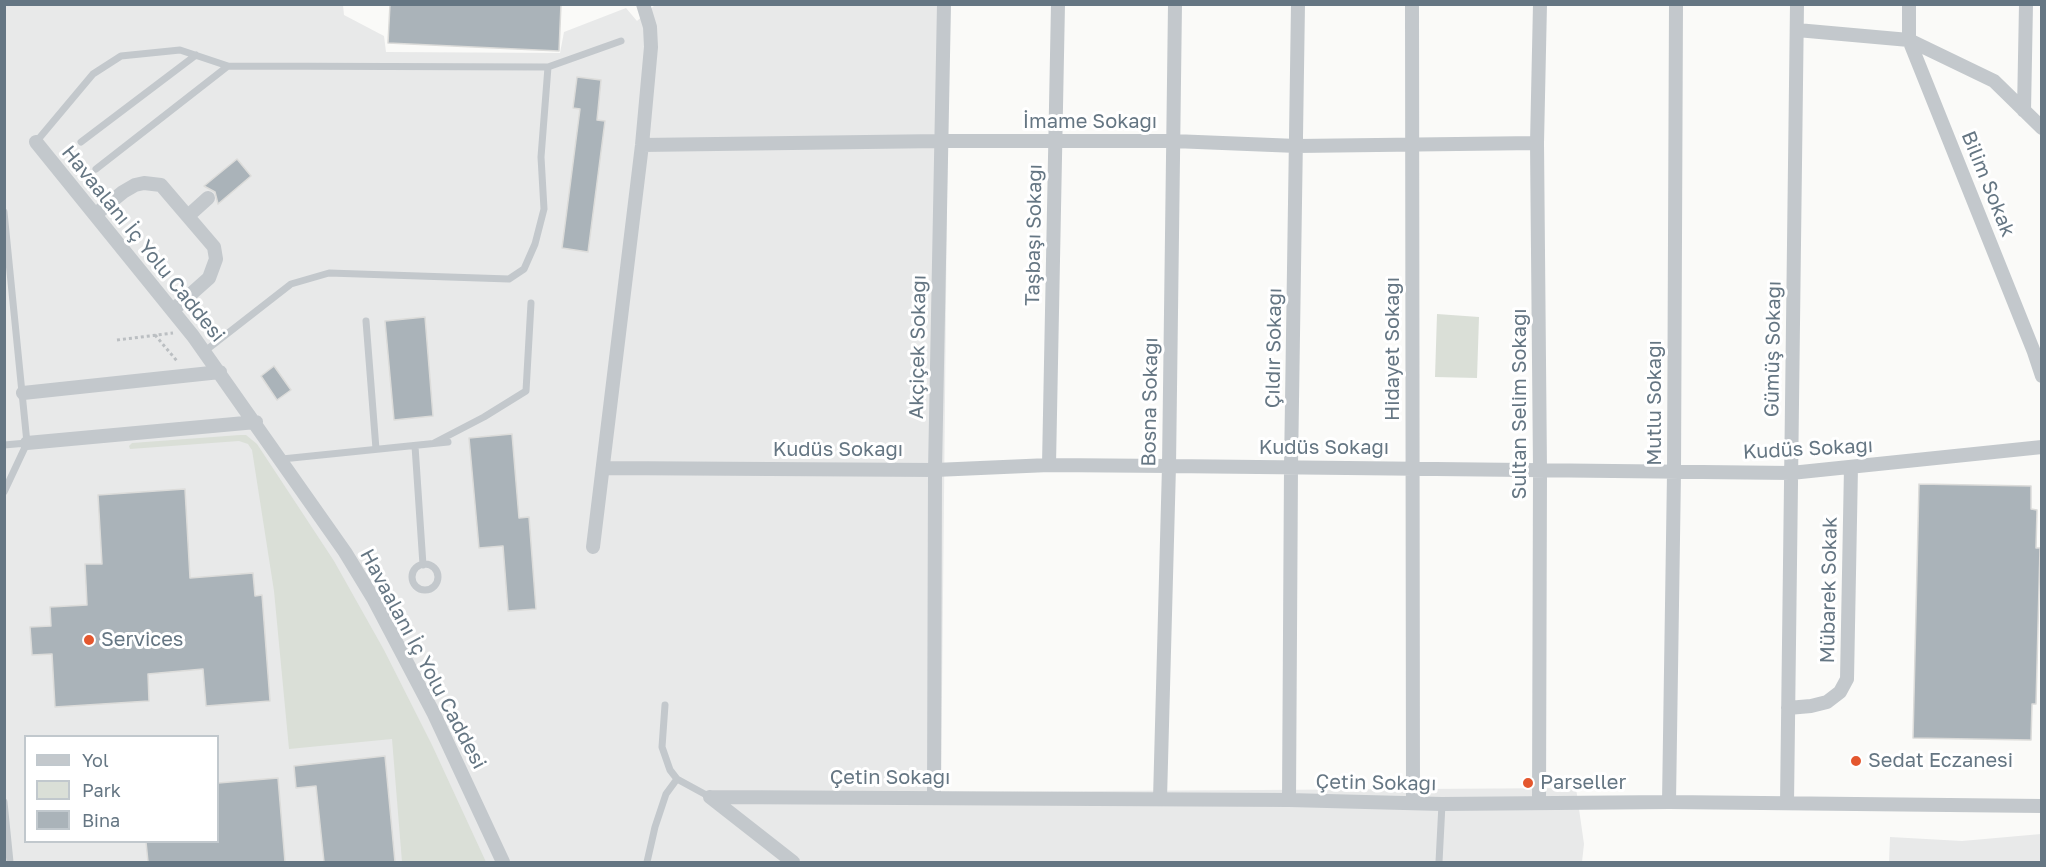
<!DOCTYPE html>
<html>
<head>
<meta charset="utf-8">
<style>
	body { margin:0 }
	#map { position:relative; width:2046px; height:867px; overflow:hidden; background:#fafaf8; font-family:"Golos Text",sans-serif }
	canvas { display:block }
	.frame { position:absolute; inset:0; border:6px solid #657683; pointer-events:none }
	.legend { position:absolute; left:24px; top:735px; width:195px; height:108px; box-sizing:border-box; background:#fff; border:2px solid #c1c8cd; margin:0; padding:8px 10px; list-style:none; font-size:18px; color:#657683 }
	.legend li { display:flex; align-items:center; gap:12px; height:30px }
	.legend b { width:30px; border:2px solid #c1c8cd }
</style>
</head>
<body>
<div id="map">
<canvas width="2046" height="867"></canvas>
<div class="frame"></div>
<ul class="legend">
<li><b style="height:8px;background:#c3c8cc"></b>Yol</li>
<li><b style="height:16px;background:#dadfd7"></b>Park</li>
<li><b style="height:16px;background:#aab3b9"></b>Bina</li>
</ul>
</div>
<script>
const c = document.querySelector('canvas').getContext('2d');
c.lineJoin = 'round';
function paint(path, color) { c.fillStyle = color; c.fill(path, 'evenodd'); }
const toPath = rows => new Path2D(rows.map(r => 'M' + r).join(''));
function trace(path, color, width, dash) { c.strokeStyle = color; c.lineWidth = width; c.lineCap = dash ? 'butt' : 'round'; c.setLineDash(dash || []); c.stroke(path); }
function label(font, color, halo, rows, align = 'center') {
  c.font = font + ' "Golos Text",sans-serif'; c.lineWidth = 6; c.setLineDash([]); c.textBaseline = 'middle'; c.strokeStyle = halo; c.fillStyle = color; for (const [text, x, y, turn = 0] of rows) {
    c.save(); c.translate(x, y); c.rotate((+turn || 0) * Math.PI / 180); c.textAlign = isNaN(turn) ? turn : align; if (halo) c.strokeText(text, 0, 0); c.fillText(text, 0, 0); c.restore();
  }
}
paint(toPath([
	[5,4,343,5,344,15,384,36,386,52,560,53,564,32,626,8,637,21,655,5,949,5,941,792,1576,788,1584,844,1582,862,5,862],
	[26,736,218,736,218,842,26,842],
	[2041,834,2041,862,1889,862,1890,837,1962,841]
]), '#e8e9e9');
paint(toPath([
	[1437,314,1479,317,1477,378,1435,377],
	[240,435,246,435,257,444,334,561,384,650,432,745,486,862,402,862,392,739,289,749,274,591,252,450,248,444,239,441,130,449,129,446,132,443]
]), '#dadfd7');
const building = toPath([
	[390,4,561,4,559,51,388,43,390,4],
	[577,77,601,80,597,120,605,121,588,252,562,248,580,109,573,108,577,77],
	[237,159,251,176,218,204,215,192,204,186,237,159],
	[425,317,433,416,394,420,385,321,425,317],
	[274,366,291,390,277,400,261,376,274,366],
	[512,434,519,518,529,517,536,609,508,611,503,546,479,548,469,438,512,434],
	[1919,484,2031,486,2031,509,2037,510,2036,548,2040,548,2036,704,2032,704,2031,740,1913,738,1919,484],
	[185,489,190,578,253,573,255,596,262,595,270,701,206,706,203,669,148,674,149,701,55,707,52,654,32,655,30,627,51,626,50,607,87,605,85,564,102,564,98,495,185,489],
	[385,756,395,862,324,862,316,786,296,788,294,766,385,756],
	[278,778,285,862,148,862,146,842,218,842,218,783,278,778]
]);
paint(building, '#aab3b9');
trace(building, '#dcdcda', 1.5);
trace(toPath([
	[155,335,177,361],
	[117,340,173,333]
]), '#bbbfc2', 3, [3, 3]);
trace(toPath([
	[36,142,93,74,121,56,180,50,228,66],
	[81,142,196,55],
	[96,169,228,66,548,67],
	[4,212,27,443],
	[366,321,376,449],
	[205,351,291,284,329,273,509,279,524,269,535,244,544,209,541,157,548,67,621,41],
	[434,443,484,417,526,391,531,303],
	[4,445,27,443],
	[415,446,423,565],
	[282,459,448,442],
	[4,492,27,443],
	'412 577a13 13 0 1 1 26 0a13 13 0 1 1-26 0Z',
	[665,705,662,747,670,770,677,779,710,797],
	[4,802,10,862],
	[647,862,655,827,666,794,677,779],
	[1439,862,1442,804]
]), '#c3c8cc', 7);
trace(toPath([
	[1412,4,1413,802],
	[1909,4,1909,40,2034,352,2042,376],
	[1797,30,1909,40,1994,81,2042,128],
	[2024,111,2026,4],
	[36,142,193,336,345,552,373,598,434,714,503,862],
	[642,145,941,141,1173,141,1297,146,1537,143],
	[96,214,123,192,135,185,144,183,161,185,214,247,216,259,209,278,173,310],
	[188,216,208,198],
	[23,393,220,372],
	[27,443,256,422],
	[1049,465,1058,4],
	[604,468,935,470,1049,465,1169,466,1791,473,2042,447],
	[593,547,642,145,651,47,650,27,643,4],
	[1788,708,1811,706,1827,702,1840,692,1847,679,1851,467],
	[710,797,1289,800,1442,804,1669,802,2042,806],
	[710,797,793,862],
	[934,798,935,470,944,4],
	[1160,799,1169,466,1175,4],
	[1289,800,1291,467,1298,4],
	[1669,802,1674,473,1676,4],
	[1539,803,1540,470,1537,143,1540,4],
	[1787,803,1797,4]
]), '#c3c8cc', 14);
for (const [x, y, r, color] of [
	[89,640,6,"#e4572e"],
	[1856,761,6,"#e4572e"],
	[1528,783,6,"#e4572e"]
]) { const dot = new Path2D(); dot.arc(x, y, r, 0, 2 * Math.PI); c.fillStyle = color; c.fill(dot); trace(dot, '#fff', 2); }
label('20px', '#657683', '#fff', [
	["İmame Sokağı",1090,122],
	["Bilim Sokak",1988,184,68],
	["Taşbaşı Sokağı",1034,235,-89],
	["Havaalanı İç Yolu Caddesi",143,244,51],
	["Akçiçek Sokağı",918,347,-89],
	["Çıldır Sokağı",1274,348,-89],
	["Hidayet Sokağı",1393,349,-90],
	["Gümüş Sokağı",1773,349,-89],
	["Bosna Sokağı",1150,402,-89],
	["Mutlu Sokağı",1655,403,-90],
	["Sultan Selim Sokağı",1520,404,-90],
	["Kudüs Sokağı",1324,448],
	["Kudüs Sokağı",1808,449,-3],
	["Kudüs Sokağı",838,450],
	["Mübarek Sokak",1829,590,-89],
	["Havaalanı İç Yolu Caddesi",423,659,62],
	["Çetin Sokağı",890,778],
	["Çetin Sokağı",1376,783,1]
]);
label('20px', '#657683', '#fff', [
	["Services",101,640],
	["Sedat Eczanesi",1868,761],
	["Parseller",1540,783]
], 'left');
</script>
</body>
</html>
